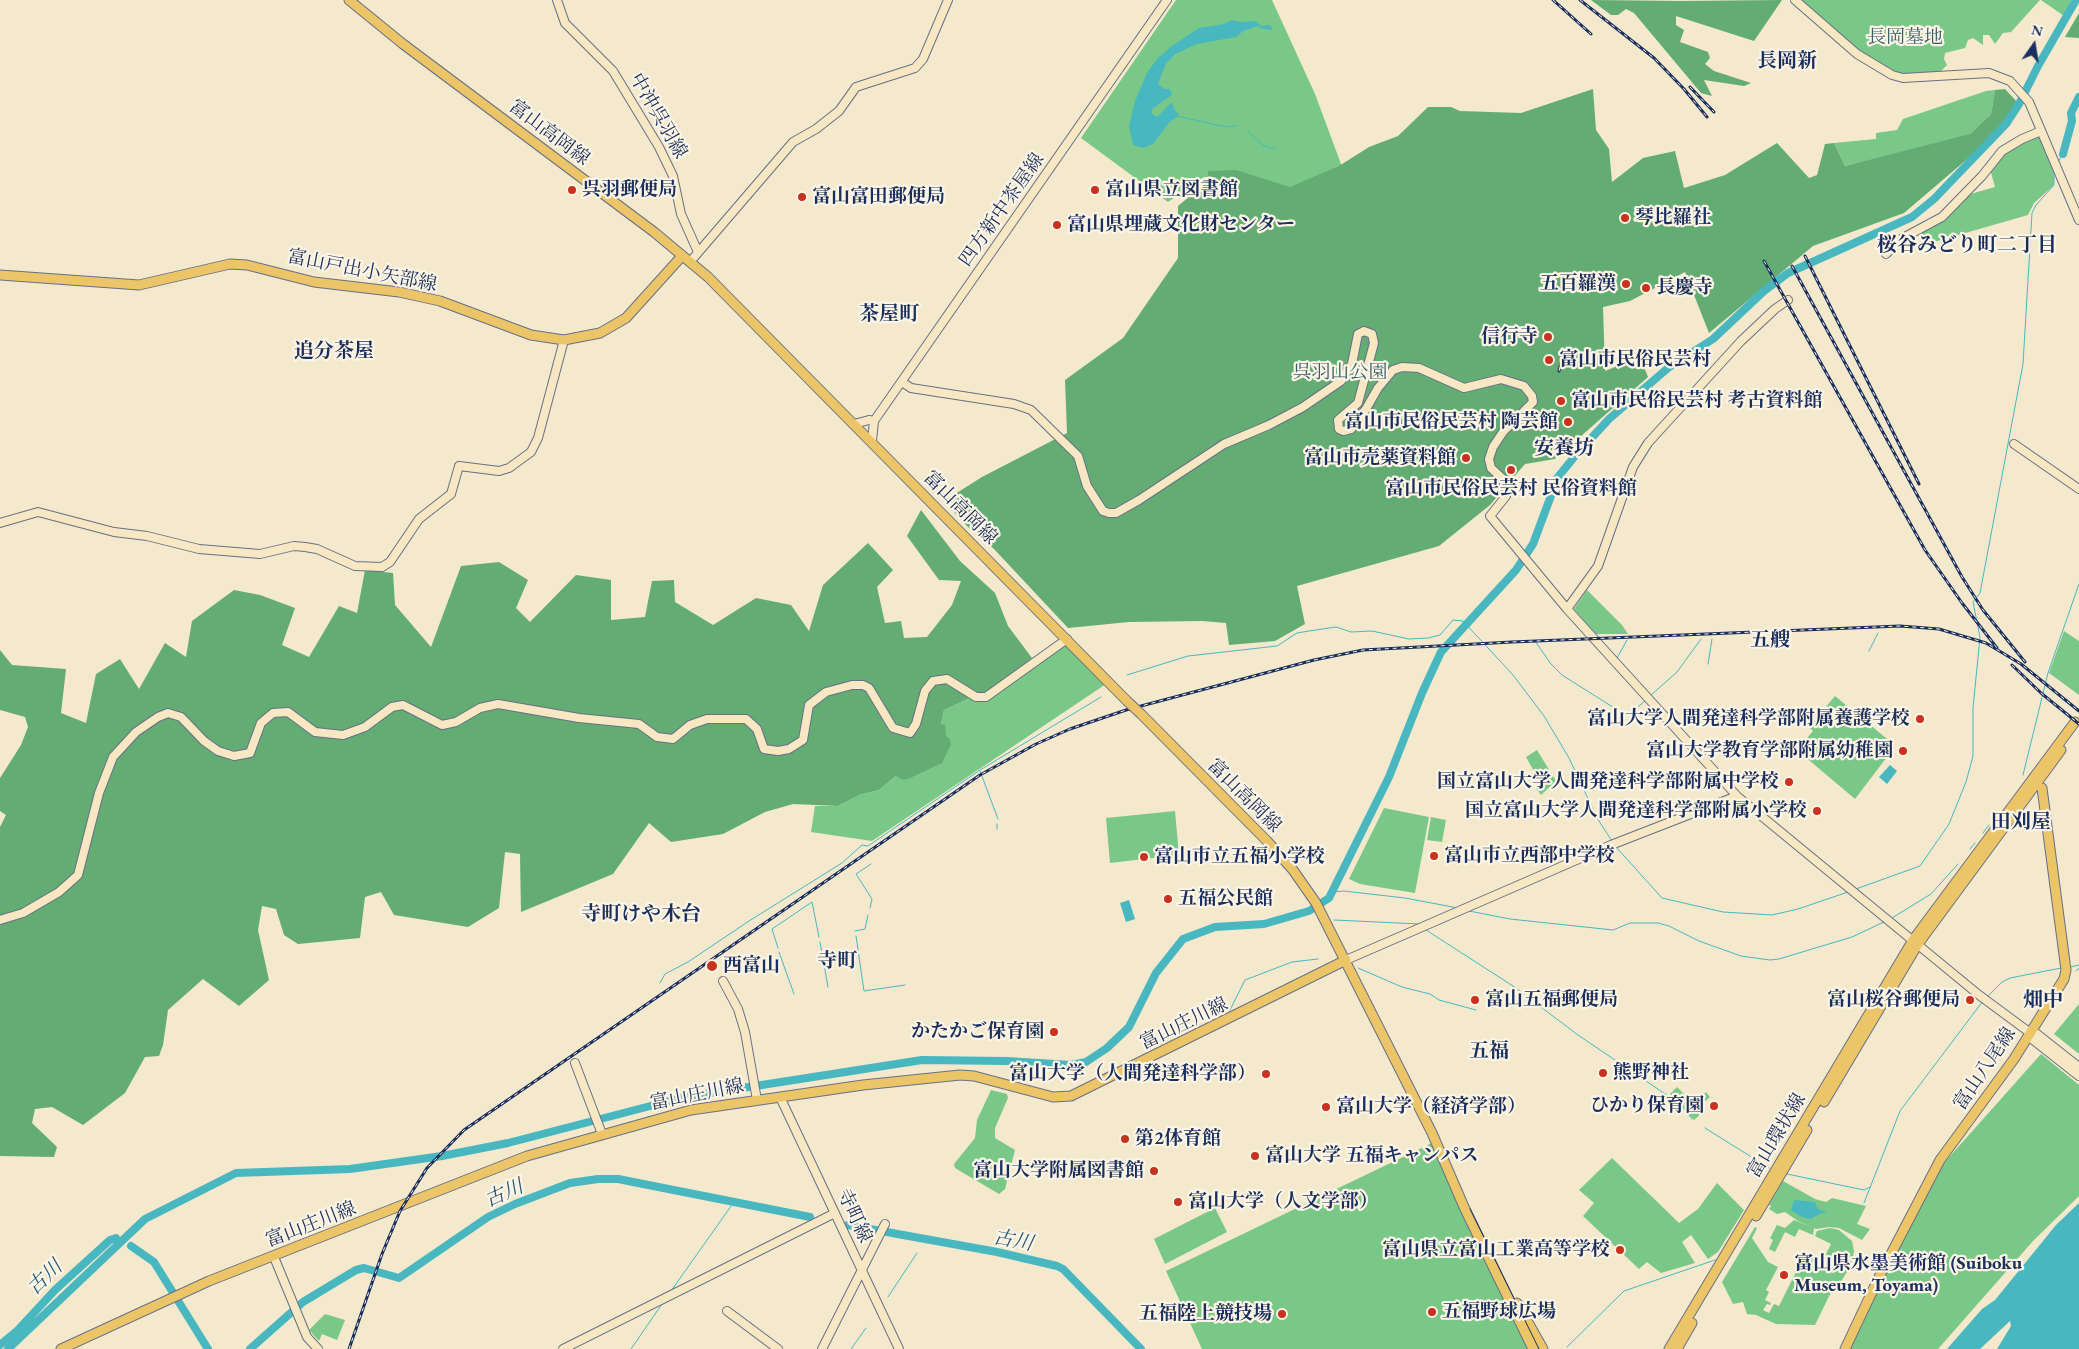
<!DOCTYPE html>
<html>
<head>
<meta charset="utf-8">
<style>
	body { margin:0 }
	#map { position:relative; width:2079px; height:1349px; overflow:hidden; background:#f4e8cd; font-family:"EB Garamond",serif }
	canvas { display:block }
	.north { position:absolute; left:2009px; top:20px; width:50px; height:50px; -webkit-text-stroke:4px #fcf5e5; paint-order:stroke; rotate:13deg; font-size:14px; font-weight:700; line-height:20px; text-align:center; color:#1b2f5e }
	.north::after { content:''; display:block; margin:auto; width:18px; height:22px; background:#1b2f5e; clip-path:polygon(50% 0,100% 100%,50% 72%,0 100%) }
</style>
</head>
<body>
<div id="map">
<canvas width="2079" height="1349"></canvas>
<div class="north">N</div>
</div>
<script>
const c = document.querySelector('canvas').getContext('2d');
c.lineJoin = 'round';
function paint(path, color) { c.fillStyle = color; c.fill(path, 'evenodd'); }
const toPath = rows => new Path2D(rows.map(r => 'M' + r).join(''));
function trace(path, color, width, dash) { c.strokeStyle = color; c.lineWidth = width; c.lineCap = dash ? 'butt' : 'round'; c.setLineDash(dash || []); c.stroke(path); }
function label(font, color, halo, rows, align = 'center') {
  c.font = font + ' "EB Garamond","Noto Serif JP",serif'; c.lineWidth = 4.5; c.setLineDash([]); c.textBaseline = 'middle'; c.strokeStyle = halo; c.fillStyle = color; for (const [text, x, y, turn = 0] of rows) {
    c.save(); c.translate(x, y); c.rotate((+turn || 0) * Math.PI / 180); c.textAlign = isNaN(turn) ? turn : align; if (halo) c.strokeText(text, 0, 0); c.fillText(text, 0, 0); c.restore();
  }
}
paint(toPath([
	[1176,0,1272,0,1315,94,1344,172,1294,193,1245,179,1204,177,1168,202,1081,138],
	[1799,0,2040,0,2011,32,2003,33,1995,44,1989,35,1983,35,1983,45,1973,38,1968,40,1965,48,1945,53,1944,59,1947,65,1939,73,1892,75,1834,31],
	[2041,0,2071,0,2064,16],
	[1995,90,1991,114,1970,134,1960,138,1845,166,1834,143,1876,139,1876,133,1897,130,1903,119,1986,91],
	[2038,137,2040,137,2053,165,2054,181,2053,186,2034,203,2028,215,1927,244,1921,235,1922,231,1967,195,1995,187,1990,169,1993,164,2014,145],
	[1587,590,1622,625,1628,634,1595,634,1574,609],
	[2064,631,2079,641,2079,695,2049,673],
	[1067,639,1109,682,872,841,811,832,815,806,838,806,859,795,879,790,946,736,941,724,944,710,972,697,981,698],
	[1835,696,1892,743,1887,757,1855,799,1797,750,1813,731,1809,727],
	[1537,750,1556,781,1541,795,1535,787,1540,782,1526,757],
	[1384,808,1429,817,1415,893,1360,884,1349,879],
	[1175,811,1179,855,1110,863,1106,818],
	[1431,817,1446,820,1442,842,1427,840],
	[2079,1004,2079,1054,2054,1034],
	[2041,1054,2079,1085,2079,1196,2033,1241,1938,1349,1847,1349,1882,1274,1943,1164],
	[1677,1087,1694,1104,1706,1092,1710,1097,1701,1105,1704,1111,1694,1120,1670,1094],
	[991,1090,1007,1094,1008,1098,995,1128,995,1138,1015,1150,1005,1189,999,1194,955,1168,954,1164,975,1138,977,1120],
	[1432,1143,1529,1349,1202,1349,1166,1271],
	[1612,1158,1679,1223,1698,1209,1717,1183,1744,1210,1718,1252,1708,1259,1691,1235,1682,1242,1695,1263,1661,1273,1647,1262,1639,1269,1583,1216,1594,1203,1579,1190],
	[1783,1181,1815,1199,1826,1202,1832,1198,1866,1206,1857,1224,1870,1229,1862,1240,1839,1228,1829,1227,1816,1229,1798,1221,1785,1212,1777,1214,1769,1209,1771,1206,1769,1205],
	[1215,1208,1227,1232,1165,1264,1154,1239],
	[1794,1220,1814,1228,1813,1235,1799,1229,1795,1237,1785,1232,1775,1252,1769,1249,1773,1240,1770,1238,1777,1225,1785,1228],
	[1755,1227,1757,1228,1752,1238,1768,1262,1778,1267,1766,1290,1769,1292,1765,1300,1771,1303,1770,1305,1767,1304,1763,1310,1769,1313,1774,1304,1779,1306,1806,1252,1823,1260,1831,1244,1815,1236,1817,1231,1830,1228,1839,1230,1852,1241,1854,1251,1851,1266,1836,1289,1833,1288,1815,1325,1776,1324,1756,1315,1747,1314,1743,1302,1733,1304,1722,1282],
	[325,1314,345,1320,337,1340,322,1334,319,1341,309,1330]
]), '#7ac888');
paint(toPath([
	[1591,0,1681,1,1782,0,1754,41,1676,16,1676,25,1684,30,1680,42,1708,52,1710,58,1705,64,1714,71,1751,83,1744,86,1704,80,1712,96,1701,93,1634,13,1626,9,1618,15,1611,15],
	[2079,13,2079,38,2065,37],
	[1593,89,1596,130,1609,149,1612,182,1643,158,1675,151,1684,188,1725,175,1777,143,1809,178,1817,175,1825,144,1834,143,1845,166,1970,134,1991,114,1995,90,2005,89,2018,103,2004,124,1979,149,1904,213,1813,246,1709,333,1685,272,1630,301,1603,307,1605,371,1640,357,1648,377,1555,459,1525,464,1490,505,1439,546,1297,586,1305,624,1275,641,1229,645,1226,623,1202,621,1129,622,1068,628,994,549,968,527,944,501,982,477,1067,433,1065,380,1123,338,1178,258,1178,206,1201,187,1207,189,1208,171,1236,170,1290,187,1339,166,1369,147,1398,136,1428,107,1451,107,1460,111,1521,113],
	[921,510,960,561,995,593,1008,626,1032,658,996,690,972,697,944,710,941,724,945,725,946,736,950,739,951,744,942,763,910,778,903,780,896,776,879,790,859,795,838,806,793,804,765,812,723,834,671,842,649,823,613,874,521,912,520,854,505,852,499,908,468,927,394,915,381,892,365,897,360,938,298,944,284,935,276,909,262,906,258,930,269,980,239,1006,203,979,168,1010,163,1045,159,1056,145,1057,125,1093,83,1125,52,1107,35,1109,32,1123,57,1147,54,1157,0,1156,0,827,6,815,0,811,0,778,21,745,28,727,25,717,0,710,0,650,12,665,66,669,61,713,86,723,96,674,120,659,139,689,165,643,186,657,192,621,234,590,260,595,295,608,282,645,309,657,339,606,357,613,365,570,393,573,395,605,431,647,461,566,499,562,528,580,516,608,530,622,576,575,611,580,611,620,645,617,652,581,674,580,675,602,713,625,756,598,791,605,809,631,823,585,868,543,893,570,877,587,885,623,901,621,904,638,927,637,952,605,961,581,939,580,907,536]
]), '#63ac74');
paint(toPath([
	[1231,20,1242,22,1254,21,1262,26,1270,25,1273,30,1263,29,1258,26,1243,31,1236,37,1197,44,1175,54,1166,64,1158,84,1165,89,1170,89,1172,95,1153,108,1151,113,1157,117,1172,102,1174,109,1179,115,1169,123,1153,144,1143,148,1133,145,1129,126,1135,101,1147,73,1157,59,1172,46,1199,28,1224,24],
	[1890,765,1897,771,1887,784,1879,777],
	[1129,900,1135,919,1126,922,1120,903],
	[1794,1200,1815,1202,1817,1208,1827,1213,1821,1213,1811,1219,1802,1217,1791,1210],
	[2079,1203,2079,1349,1997,1349,2011,1326,2010,1321,1980,1349,1947,1349,1982,1309,1995,1300,2056,1225]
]), '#48b7c0');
trace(toPath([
	[1177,116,1226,127,1236,126],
	[1247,130,1263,145,1272,149,1276,147],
	[2058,162,2063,154],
	[1535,641,1551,664,1562,675,1627,716,1645,701],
	[1869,651,1878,633],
	[1617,658,1627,640],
	[1708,664,1712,639],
	[1127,675,1188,656,1277,646,1297,633,1309,631,1336,627,1351,632,1372,631,1409,639,1428,638,1440,635,1453,620,1463,621,1513,675,1544,716,1569,758,1597,818,1612,841],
	[1650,696,1677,672,1701,639],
	[980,771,998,819],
	[2023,775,2048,673,2079,584],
	[997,829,997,824],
	[1983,833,1989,825],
	[1616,847,1662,898,1723,912,1772,915,1798,909,1848,892],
	[1970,849,1975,843],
	[1856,889,1920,866,1949,824,1966,782,1973,756,1973,708,1980,637,1973,602,1980,593,2023,364,2032,213,2036,205,2054,185,2054,170],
	[1333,892,1344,891,1405,898,1458,908],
	[870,908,872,899,856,874,871,864],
	[1469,911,1510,919,1613,930,1630,923,1658,923,1669,926,1699,941,1741,956,1770,960,1779,959,1852,937,1886,921],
	[1892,918,1931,894,1958,864],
	[1334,920,1420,924],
	[1426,930,1513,986,1578,1035,1680,1104,1692,1119],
	[855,931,865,929,868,915],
	[856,936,864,991,905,985],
	[820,942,828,987],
	[778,948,772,929,812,902,819,937],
	[779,952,794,994],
	[2070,967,2079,965],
	[1358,968,1402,987,1430,994,1439,1000,1476,1010],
	[2076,971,2079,968],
	[660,983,665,974,688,962,749,921,842,863,862,845,868,846,980,770,1101,697],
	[1988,996,2002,982,2010,978,2061,968],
	[1228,1014,1245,980,1292,962,1318,959],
	[1705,1128,1769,1168],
	[1787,1174,1864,1190,1870,1187],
	[1864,1203,1900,1111,1983,1001],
	[919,1242,920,1237],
	[671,1291,734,1202],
	[888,1297,917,1253],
	[1567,1347,1624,1291,1715,1260],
	[631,1349,662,1304],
	[851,1349,866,1328]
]), '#48b7c0', 1);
trace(toPath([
	[2063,154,2072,121,2071,113,2079,97],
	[848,1225,997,1252,1057,1266,1063,1269,1141,1349],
	[131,1246,154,1262,208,1349],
	[0,1345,18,1330,55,1290,110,1240,116,1238],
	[8,1349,145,1219,236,1173,350,1169,442,1156,508,1143,685,1097,922,1060,1007,1061,1071,1065,1086,1062,1107,1048,1129,1027,1156,973,1183,939,1215,927,1264,924,1309,911,1329,898,1389,777,1422,693,1441,652,1516,570,1533,544,1558,477,1575,456,1609,419,1668,368,1713,339,1764,291,1788,273,1912,217,1934,199,2006,124,2019,104,2038,66,2076,0],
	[250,1349,303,1302,356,1270,364,1268,399,1278,488,1217,515,1204,570,1183,598,1179,618,1179,810,1217]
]), '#48b7c0', 8);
const secondary = toPath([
	[557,0,565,23,613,71,659,147,673,176,681,214,698,252],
	[1795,0,1857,54,1892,75,1903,78,1989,73,2010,81,2029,102,2079,220],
	[1886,254,1901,239,1942,217,1982,176,2002,151,2022,139,2041,131],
	[690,262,793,142,816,129,839,111,856,87,915,68,923,59,948,0],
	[902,382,911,388,1014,404,1031,410,1078,456,1087,486,1103,511,1109,513,1116,513,1139,500,1224,444,1269,425,1303,407,1341,381,1352,364,1358,334,1364,331,1372,334,1374,343,1358,403,1338,420,1339,429,1343,431,1351,429,1366,409,1378,388,1393,370,1402,367,1419,368,1464,388,1501,379,1524,386,1532,396,1533,402,1503,432,1493,447,1489,459,1491,468,1505,481,1508,487,1506,496,1490,516,1567,609,1737,796,1979,995,2029,1032,2037,1034,2079,1067],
	[854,424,869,420,874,421],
	[872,441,874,421,1167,0],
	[2014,444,2079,489],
	[0,523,38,512,114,532,147,536,199,549,260,554,294,546,305,547,317,549,355,566,382,567,390,562,419,519,451,494,459,466,499,471,509,468,531,452,538,438,564,340],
	[1567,609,1598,566,1633,467,1648,443,1741,341,1775,309,1788,300],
	[0,920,23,913,59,892,78,875,99,793,113,757,136,732,158,717,168,713,181,717,204,741,218,751,234,756,250,753,261,723,273,713,288,712,315,732,343,735,365,727,392,707,403,705,442,725,456,722,480,708,498,704,579,718,639,724,657,737,673,739,690,725,707,719,746,719,757,729,764,749,778,751,789,749,803,740,809,705,826,692,852,685,863,685,869,688,893,728,910,733,916,724,925,691,933,681,947,679,976,697,986,697,1067,639],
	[1346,960,1611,845,1737,796],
	[723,981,738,1009,745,1032,757,1100],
	[2029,1032,2032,1039,2079,1076],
	[575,1063,602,1134],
	[780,1097,899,1349],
	[274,1257,307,1337,318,1349],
	[727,1311,778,1349],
	[563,1349,835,1213],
	[822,1349,885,1224]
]);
const primary = toPath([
	[349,0,403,44,654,232,708,277,1127,701],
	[0,275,139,285,230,264,247,265,314,282,399,292,440,301,531,335,564,340,600,333,626,318,682,256],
	[1141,714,1267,841,1293,870,1316,903,1432,1133,1464,1207,1533,1349],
	[1824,1102,1918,944,2061,750],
	[1756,1216,1807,1130],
	[1517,1303,1543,1349],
	[61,1349,209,1281,527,1156,691,1110,863,1085,960,1075,974,1076,1053,1097,1071,1096,1346,960],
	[1669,1349,1913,940,2075,722],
	[1677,1349,1692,1323],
	[1845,1349,1879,1277,1940,1160,2014,1059,2064,979,2066,970,2042,788]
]);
trace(secondary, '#677085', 10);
trace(primary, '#677085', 11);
trace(secondary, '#f7e8c3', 8);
trace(primary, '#ecc569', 9);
trace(toPath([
	[1470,1209,1539,1349]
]), '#1b2f5e', 1);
const rail = toPath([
	[1553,0,1591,34],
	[1580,0,1654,58,1684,89,1707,117],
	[1690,87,1714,112],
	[1805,256,1919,484],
	[1764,261,1925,550,1962,603,1997,648],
	[1792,266,1962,577,1983,610,2025,662],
	[1559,371,1563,354],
	[2012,665,2041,693,2079,724],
	[349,1349,382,1254,400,1211,427,1168,464,1130,980,775,1036,744,1070,729,1126,710,1314,660,1363,650,1512,642,1900,626,1939,629,1986,643,2021,664,2079,711]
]);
trace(rail, '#1b2f5e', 3);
trace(rail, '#fcf5e5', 1, [4]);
const primaryBridge = toPath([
	[1127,701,1141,714]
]);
trace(primaryBridge, '#677085', 11, []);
trace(primaryBridge, '#ecc569', 9);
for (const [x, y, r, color] of [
	[572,190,5,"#c8321e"],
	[1095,190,5,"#c8321e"],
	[802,197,5,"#c8321e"],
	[1625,218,5,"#c8321e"],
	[1057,225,5,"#c8321e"],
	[1626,284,5,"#c8321e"],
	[1646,288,5,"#c8321e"],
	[1548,337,5,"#c8321e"],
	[1549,360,5,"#c8321e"],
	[1561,401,5,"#c8321e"],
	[1568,422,5,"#c8321e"],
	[1466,458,5,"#c8321e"],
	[1511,470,5,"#c8321e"],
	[1920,719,5,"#c8321e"],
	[1903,751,5,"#c8321e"],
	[1789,782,5,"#c8321e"],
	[1817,811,5,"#c8321e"],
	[1434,856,5,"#c8321e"],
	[1144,857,5,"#c8321e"],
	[1168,899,5,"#c8321e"],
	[712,966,6,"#c8321e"],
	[1475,1000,5,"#c8321e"],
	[1970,1000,5,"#c8321e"],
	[1054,1032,5,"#c8321e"],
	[1603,1073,5,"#c8321e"],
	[1266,1074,5,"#c8321e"],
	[1714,1106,5,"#c8321e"],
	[1326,1107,5,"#c8321e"],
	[1125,1139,5,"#c8321e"],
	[1255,1156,5,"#c8321e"],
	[1154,1171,5,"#c8321e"],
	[1178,1202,5,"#c8321e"],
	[1620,1250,5,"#c8321e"],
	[1784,1275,5,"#c8321e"],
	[1432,1312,5,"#c8321e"],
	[1282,1314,5,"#c8321e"]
]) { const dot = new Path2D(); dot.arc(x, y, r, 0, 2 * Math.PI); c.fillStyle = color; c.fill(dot); trace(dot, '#fcf5e5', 2); }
label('19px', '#385d6b', '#fcf5e5', [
	["長岡墓地",1905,38],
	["呉羽山公園",1340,373]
]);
label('19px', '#1b2f5e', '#fcf5e5', [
	["中沖呉羽線",658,116,60],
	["富山高岡線",549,133,37],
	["四方新中茶屋線",1002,210,-55],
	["富山戸出小矢部線",362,271,11],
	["富山高岡線",960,508,45],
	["富山高岡線",1244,796,45],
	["富山庄川線",1184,1024,-26],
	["富山八尾線",1985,1069,-56],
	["富山庄川線",697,1095,-11],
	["富山環状線",1777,1136,-59],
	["寺町線",854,1216,65],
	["富山庄川線",311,1225,-21]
]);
label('bold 19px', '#1b2f5e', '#fcf5e5', [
	["呉羽郵便局",582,190],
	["富山県立図書館",1105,190],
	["富山富田郵便局",812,197],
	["琴比羅社",1635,218],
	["富山県埋蔵文化財センター",1067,225],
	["五百羅漢",1616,284,"right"],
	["長慶寺",1656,288],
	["信行寺",1538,337,"right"],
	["富山市民俗民芸村",1559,360],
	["富山市民俗民芸村 考古資料館",1571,401],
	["富山市民俗民芸村 陶芸館",1558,422,"right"],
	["富山市売薬資料館",1456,458,"right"],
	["富山市民俗民芸村 民俗資料館",1511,489,"center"],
	["富山大学人間発達科学部附属養護学校",1910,719,"right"],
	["富山大学教育学部附属幼稚園",1893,751,"right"],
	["国立富山大学人間発達科学部附属中学校",1779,782,"right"],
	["国立富山大学人間発達科学部附属小学校",1807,811,"right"],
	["富山市立西部中学校",1444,856],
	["富山市立五福小学校",1154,857],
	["五福公民館",1178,899],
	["西富山",723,966],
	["富山五福郵便局",1485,1000],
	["富山桜谷郵便局",1960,1000,"right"],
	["かたかご保育園",1044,1032,"right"],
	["熊野神社",1613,1073],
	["富山大学（人間発達科学部）",1256,1074,"right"],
	["ひかり保育園",1704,1106,"right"],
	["富山大学（経済学部）",1336,1107],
	["第2体育館",1135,1139],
	["富山大学 五福キャンパス",1265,1156],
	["富山大学附属図書館",1144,1171,"right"],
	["富山大学（人文学部）",1188,1202],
	["富山県立富山工業高等学校",1610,1250,"right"],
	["富山県水墨美術館 (Suiboku",1794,1264],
	["Museum, Toyama)",1794,1286],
	["五福野球広場",1442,1312],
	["五福陸上競技場",1272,1314,"right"]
], 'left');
label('bold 20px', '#1b2f5e', '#fcf5e5', [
	["長岡新",1787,62],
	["桜谷みどり町二丁目",1967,246],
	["茶屋町",889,315],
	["追分茶屋",334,352],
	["安養坊",1564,449],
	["五艘",1770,641],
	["田刈屋",2021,823],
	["寺町けや木台",641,915],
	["寺町",837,962],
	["畑中",2043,1001],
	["五福",1489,1052]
]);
label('italic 20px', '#28587b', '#fcf5e5', [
	["古川",504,1194,-24],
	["古川",1013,1241,11],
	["古川",45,1278,-44]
]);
</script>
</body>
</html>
